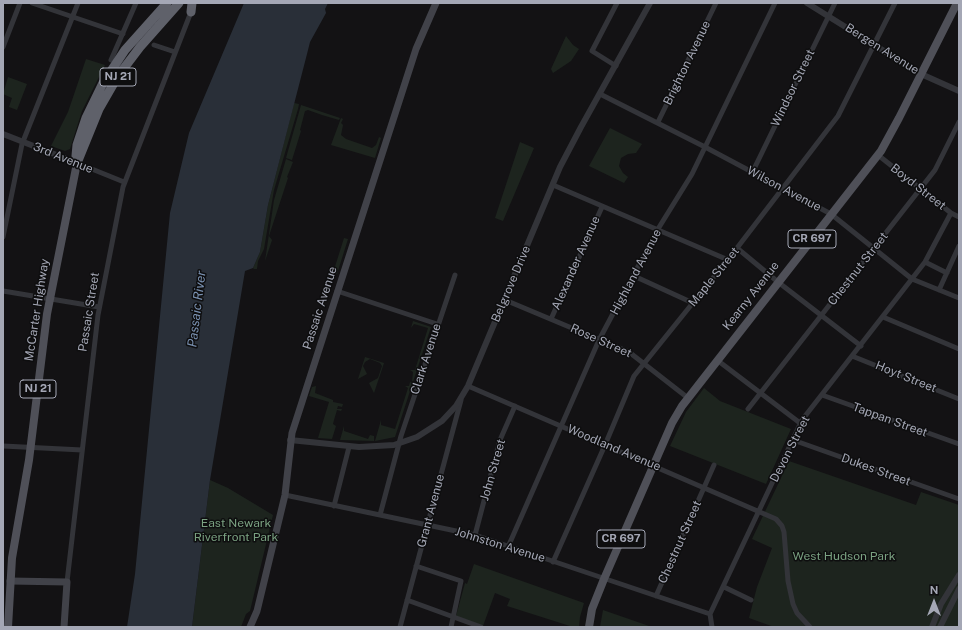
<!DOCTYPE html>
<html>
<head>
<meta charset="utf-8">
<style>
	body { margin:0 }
	#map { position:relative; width:962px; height:630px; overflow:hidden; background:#131214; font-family:"Public Sans",sans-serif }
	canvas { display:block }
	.frame { position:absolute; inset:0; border:4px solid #a4a7b5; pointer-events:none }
	.north { position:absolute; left:914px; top:582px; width:40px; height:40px; -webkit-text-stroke:3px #0e0e0f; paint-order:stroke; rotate:0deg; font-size:11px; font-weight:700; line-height:16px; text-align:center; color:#a4a7b5 }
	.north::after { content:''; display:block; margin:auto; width:14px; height:18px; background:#a4a7b5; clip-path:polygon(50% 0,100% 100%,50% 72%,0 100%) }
</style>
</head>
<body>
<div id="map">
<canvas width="962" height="630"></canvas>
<div class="frame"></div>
<div class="north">N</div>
</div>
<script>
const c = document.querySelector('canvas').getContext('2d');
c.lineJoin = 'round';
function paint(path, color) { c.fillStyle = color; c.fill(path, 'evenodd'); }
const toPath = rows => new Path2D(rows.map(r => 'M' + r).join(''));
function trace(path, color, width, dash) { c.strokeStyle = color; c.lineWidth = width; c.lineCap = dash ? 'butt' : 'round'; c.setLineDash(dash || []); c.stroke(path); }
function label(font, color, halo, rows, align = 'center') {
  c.font = font + ' "Public Sans",sans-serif'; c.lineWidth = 3; c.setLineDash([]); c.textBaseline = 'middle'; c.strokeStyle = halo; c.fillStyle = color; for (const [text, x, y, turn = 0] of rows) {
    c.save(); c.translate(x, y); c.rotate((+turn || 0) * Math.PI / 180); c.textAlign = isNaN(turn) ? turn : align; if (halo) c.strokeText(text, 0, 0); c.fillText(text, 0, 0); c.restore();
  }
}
paint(toPath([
	[566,36,573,45,579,49,571,61,553,73,551,69],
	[86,59,105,65,82,111,70,149,65,151,51,146,68,112],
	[8,77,27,84,17,110,9,107,12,98,3,94],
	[294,103,299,104,298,109,274,190,264,249,258,261,257,269,254,269,253,268,260,252,268,205],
	[301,105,340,118,339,120,322,115,308,110,305,111,300,130,301,131,292,160,286,158],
	[341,118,343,119,341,123,343,125,341,135,346,139,372,148,376,145,379,137,381,138,375,158,331,145],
	[610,128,642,144,636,153,628,154,621,158,619,166,623,173,628,177,624,183,589,166],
	[520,142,534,148,503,221,495,218],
	[286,159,293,162,287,177,288,178,269,236,272,240,265,261,274,200],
	[344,238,348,239,337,274,333,273],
	[413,321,431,327,395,437,375,441,381,420,381,425,395,429,408,388,405,386,409,386,410,382,412,382,413,372,410,370,415,370,428,328,414,324,411,328],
	[365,357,384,363,374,393,369,383,378,378,382,366,380,363,370,359,365,362,363,366,367,374,358,379],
	[316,386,315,393,333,400,333,402,343,404,342,407,338,406,337,409,342,409,341,411,337,410,334,420,333,424,336,426,332,439,318,438,329,402,309,396,312,387],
	[704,388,720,401,791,429,766,484,670,446,686,412],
	[344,426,344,431,368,439,370,435,374,436,374,441,340,440],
	[789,461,916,505,921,492,959,505,959,627,774,627,749,618,757,587,772,548,752,539],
	[210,480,228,488,273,515,250,611,246,614,241,627,192,627],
	[474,564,584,603,580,617,579,627,573,627,507,606,510,599,495,593,483,626,456,616,465,583,467,584],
	[603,610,652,627,600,627]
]), '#1d241e');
paint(toPath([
	[244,3,328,3,325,9,326,13,310,42,307,54,268,205,260,252,253,268,245,271,210,480,192,627,127,627,135,574,170,213,189,133]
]), '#292f38');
trace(toPath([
	[32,3,123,34],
	[154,45,175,52],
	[3,47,20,3],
	[111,60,136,3],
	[616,66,592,51,617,3],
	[600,94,705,147,831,214,912,279,959,298],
	[658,122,716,3],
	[878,155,951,213,959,217],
	[77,163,124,182],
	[752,173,835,3],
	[553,185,726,259],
	[3,237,22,144,78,3],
	[737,248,778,282,861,346],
	[925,262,947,273],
	[634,276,693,303],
	[939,290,959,246],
	[3,291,99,307],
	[337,291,437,324],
	[505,300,629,352,688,398],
	[883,317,959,349],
	[551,319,602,207],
	[852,356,959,399],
	[717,360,800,423],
	[468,386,776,519,782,526,784,532,788,581,793,604,797,613,810,627],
	[822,395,959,444],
	[748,409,935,170,959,122],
	[793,440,959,499],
	[3,446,82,450],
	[285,495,475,535,710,614],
	[334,506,349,447],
	[380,515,401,436,455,275],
	[475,535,500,440,515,406],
	[508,547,599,340,658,229,692,174,775,3],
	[553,562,605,445,634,376,737,248,838,116,895,3],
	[416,566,461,581,451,627],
	[67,582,98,315,123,187,191,12],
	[724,587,751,600],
	[656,596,714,465],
	[407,600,481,627],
	[710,614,802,420,925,262,951,213],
	[710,614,712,627],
	[400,627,461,400]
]), '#333439', 5);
trace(toPath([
	[807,3,921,74,959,91],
	[3,134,77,163],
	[290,440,359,447,394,445,417,437,442,421,456,406,468,386,560,167,581,127,650,3],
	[932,627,941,604,959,575],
	[940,627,959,589]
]), '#333439', 6);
trace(toPath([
	[10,581,67,582,64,627],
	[250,627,257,611,285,495,292,433,416,49,436,3]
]), '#414249', 7);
trace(toPath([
	[8,627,12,558,29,460,47,314,77,163],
	[589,627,592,609,604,579,672,423,682,406,881,151,899,118,957,3]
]), '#4f5058', 8);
trace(toPath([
	[191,12,192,3],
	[76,156,77,145,86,118,103,83,125,50,167,3],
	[77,163,99,109,118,76,140,47,179,3]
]), '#5f616a', 9);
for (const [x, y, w] of [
	[118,77,36],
	[812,239,48],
	[38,389,36],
	[621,539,48]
]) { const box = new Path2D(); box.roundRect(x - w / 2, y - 9, w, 18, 3); c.fillStyle = '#0e0e0f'; c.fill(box); trace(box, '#a4a7b5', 1); }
label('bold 11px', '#a4a7b5', null, [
	["NJ 21",118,77],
	["CR 697",812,239],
	["NJ 21",38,389],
	["CR 697",621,539]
]);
label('12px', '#a4a7b5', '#0e0e0f', [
	["Bergen Avenue",882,49,32],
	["Brighton Avenue",687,63,-64],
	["Windsor Street",793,88,-64],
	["3rd Avenue",63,158,22],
	["Boyd Street",918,187,38],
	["Wilson Avenue",784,189,28],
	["Alexander Avenue",576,263,-66],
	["Chestnut Street",858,269,-52],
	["Highland Avenue",636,272,-62],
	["Maple Street",714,277,-51],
	["Belgrove Drive",511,284,-67],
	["Kearny Avenue",751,296,-52],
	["Passaic Avenue",320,308,-72],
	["McCarter Highway",37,310,-81],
	["Passaic Street",89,312,-81],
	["Rose Street",601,341,24],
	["Clark Avenue",426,359,-72],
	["Hoyt Street",906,377,22],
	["Tappan Street",890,420,20],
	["Woodland Avenue",614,448,23],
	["Devon Street",790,449,-63],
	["John Street",493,470,-74],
	["Dukes Street",876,470,20],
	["Grant Avenue",431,511,-75],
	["Chestnut Street",680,542,-66],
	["Johnston Avenue",500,545,17]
]);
label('12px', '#7aa181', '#0e0e0f', [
	["East Newark",236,523],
	["Riverfront Park",236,537],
	["West Hudson Park",844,556]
]);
label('italic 13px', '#7a91b1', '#0e0e0f', [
	["Passaic River",197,309,-83]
]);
</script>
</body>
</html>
